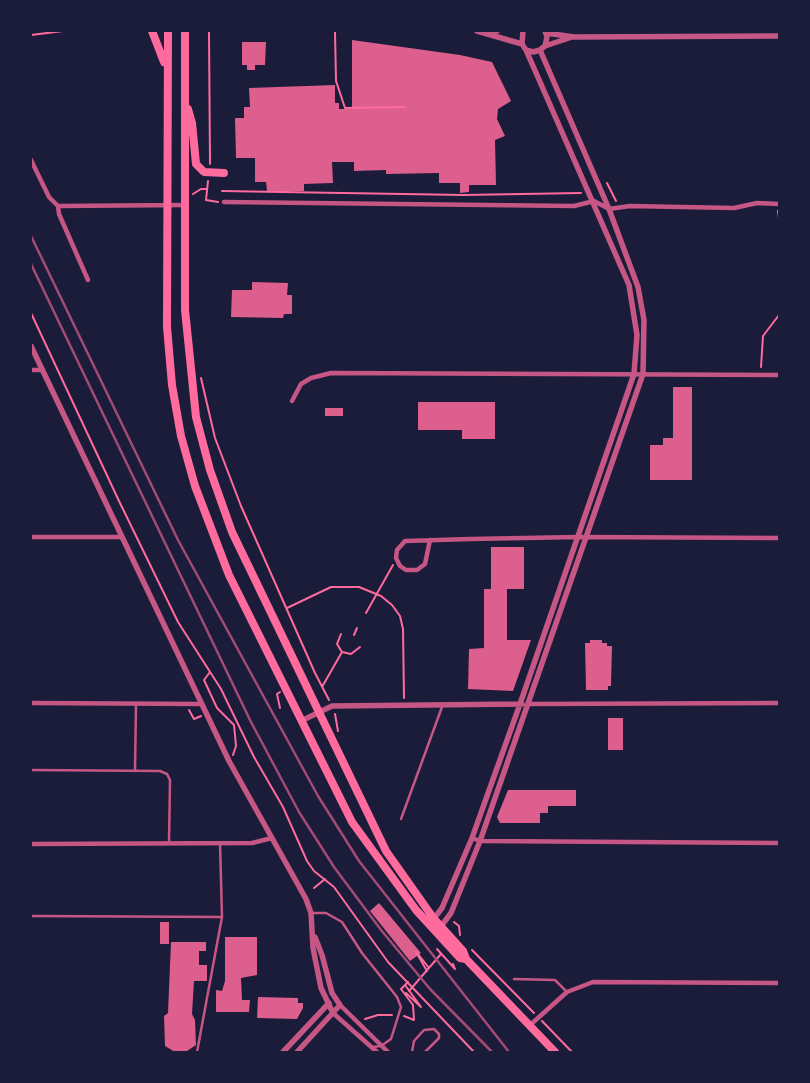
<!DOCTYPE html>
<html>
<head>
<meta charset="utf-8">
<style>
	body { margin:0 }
	#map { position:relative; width:810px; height:1083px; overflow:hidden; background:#1b1b3a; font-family:"Roboto Serif",serif }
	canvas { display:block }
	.frame { position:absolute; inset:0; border:32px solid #1b1b3a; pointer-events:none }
</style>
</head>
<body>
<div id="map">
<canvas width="810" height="1083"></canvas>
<div class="frame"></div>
</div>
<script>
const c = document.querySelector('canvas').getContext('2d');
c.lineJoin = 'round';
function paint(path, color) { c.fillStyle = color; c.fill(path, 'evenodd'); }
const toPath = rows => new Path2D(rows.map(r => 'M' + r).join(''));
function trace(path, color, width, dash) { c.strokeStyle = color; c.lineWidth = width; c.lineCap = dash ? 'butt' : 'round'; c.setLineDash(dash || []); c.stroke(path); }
paint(toPath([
	[352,40,460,55,492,62,511,101,498,109,497,119,505,136,495,140,496,185,469,185,469,192,460,193,460,183,439,183,439,173,386,174,386,170,354,171,354,162,332,162,333,183,304,184,304,191,267,191,266,182,255,182,255,158,236,158,235,118,244,118,244,107,250,107,249,88,335,85,335,103,339,103,339,109,352,109],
	[242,42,266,42,265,65,255,65,255,70,247,70,247,65,242,65],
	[252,282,288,283,287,295,292,295,292,314,284,314,283,318,231,317,232,290,252,290],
	[673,387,692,387,692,480,650,480,650,445,663,445,663,438,673,438],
	[418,402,495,402,495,439,462,439,462,430,418,430],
	[325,408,343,408,343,416,325,416],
	[491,547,524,547,524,589,507,589,507,640,531,640,513,691,468,689,469,649,484,648,484,589,491,589],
	[590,640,602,640,602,643,607,643,607,646,612,646,611,686,608,686,608,690,586,690,585,643,590,643],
	[608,718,623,718,623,750,608,750],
	[508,790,576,790,576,806,548,806,548,813,540,813,540,823,500,823,497,817],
	[379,903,421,953,410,961,370,911],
	[160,922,169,922,169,944,160,944],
	[225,937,257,937,257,975,241,978,242,1000,250,1000,249,1012,216,1012,216,990,222,991,225,981],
	[171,942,206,942,206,951,199,951,199,965,207,965,207,981,194,981,192,1014,195,1020,196,1045,187,1051,175,1052,165,1046,164,1016,168,1013],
	[258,997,298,998,298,1003,303,1003,303,1008,297,1019,257,1018]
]), '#dd5f8e');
trace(toPath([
	[209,31,210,164],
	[335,31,336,81,345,108,405,107],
	[31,35,63,31],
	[208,181,206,200,218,202],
	[607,183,616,201],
	[222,191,463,195,581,193],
	[193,194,201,189,206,189],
	[778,211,779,218],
	[31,313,119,501,178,622,221,689,254,757,283,807,307,861,314,871,334,887,388,962,474,1052],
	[761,367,763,336,779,315],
	[201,378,215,438,241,506,315,673,329,700],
	[287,608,331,587,359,587,381,596,392,605,400,616,403,629,404,698],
	[366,613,393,565],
	[341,634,337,644,342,652,351,654,360,647],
	[354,635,357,628],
	[210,672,204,680,217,708,234,725,236,746,233,755],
	[322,687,342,652],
	[280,692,277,694,280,708],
	[189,710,194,719,201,716],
	[335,714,338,731],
	[314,888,325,879],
	[454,922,459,926,460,935],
	[437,949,455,969,453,964],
	[472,950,534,1013],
	[416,952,427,971],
	[418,954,429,968],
	[405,985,421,1007,406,993],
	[409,991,441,954],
	[404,1016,414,1020,413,1005,401,989,408,982],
	[365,1019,378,1015,392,1015],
	[542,1021,572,1052]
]), '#ff6b9d', 2);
trace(toPath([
	[31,770,160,771,167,774,170,780,169,843],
	[135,771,136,705],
	[401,819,442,707],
	[313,913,326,913,342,922,362,953,397,997,401,1007,391,1039,381,1046,372,1047],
	[31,916,222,917],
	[514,979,555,980,567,992],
	[197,1052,222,917,220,843],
	[412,1052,414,1041,424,1030,434,1029,439,1034,439,1038,425,1052]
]), '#c65784', 2.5);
trace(toPath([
	[31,160,49,197,58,206],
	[224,202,574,206,594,201,609,209,630,206,734,208,757,203,779,204],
	[58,206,186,205],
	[58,206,59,214,88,280],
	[31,370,43,370],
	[292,401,301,384,311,378,331,373,779,375],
	[31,537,121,537],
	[430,540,425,564,417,570,406,570,400,566,396,558,397,550,405,541,470,539,578,537,779,538],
	[31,703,202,704],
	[529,704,779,703],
	[472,838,480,841,779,843],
	[31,844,252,843,272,838],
	[340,1005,388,1052],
	[333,1013,377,1052],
	[529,1026,567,992,593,982,779,983]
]), '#c65784', 4.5);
trace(toPath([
	[477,31,522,44],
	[523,31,522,44,526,50,533,52,540,50,545,46,547,37,545,31],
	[486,33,497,31],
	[546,33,574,37,779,36],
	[545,46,572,37],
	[31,346,229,761,306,899,311,913,313,948,321,988,333,1013],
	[301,721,332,706,522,704],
	[432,921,442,908,472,838,520,704,634,374,637,335,629,285,526,50],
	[439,929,451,913,480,841,643,374,644,320,638,287,609,209,540,50],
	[283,1052,329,1003],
	[297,1052,340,1005,332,993,322,955,315,937]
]), '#c65784', 5.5);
trace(toPath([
	[152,31,164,62],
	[168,31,167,327,172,385,181,436,195,486,229,575,352,822,416,910,460,958,466,959],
	[185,31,185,310,196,417,210,470,232,532,386,851,434,919,463,951,466,959,555,1052],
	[188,109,192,123,196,164,204,172,224,173]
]), '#ff6b9d', 8);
trace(toPath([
	[31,236,178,540,318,796,359,861,509,1052],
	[31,264,251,722,299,812,334,867,381,930,430,989,492,1052]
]), '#a44b75', 2.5);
</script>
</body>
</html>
